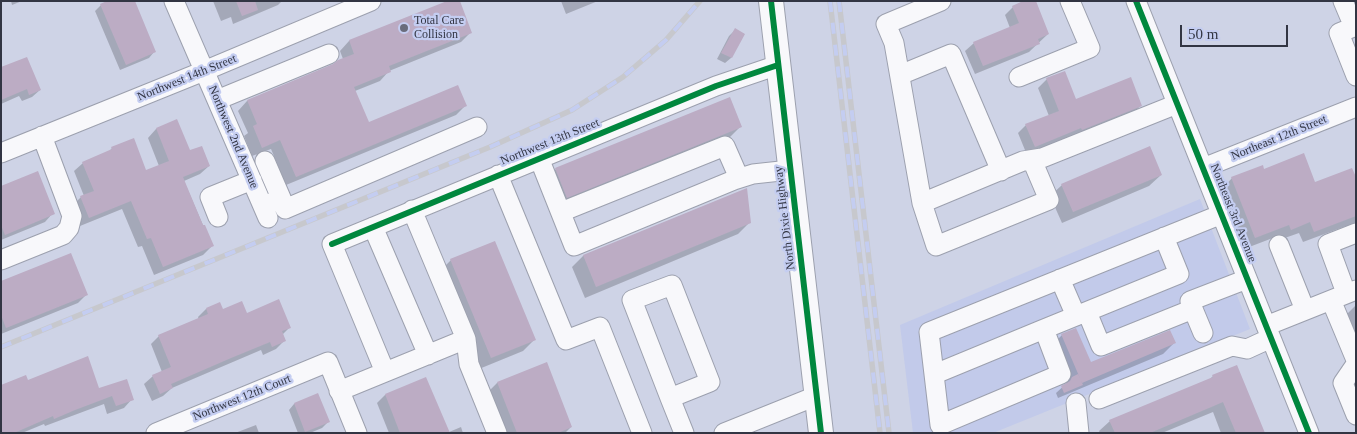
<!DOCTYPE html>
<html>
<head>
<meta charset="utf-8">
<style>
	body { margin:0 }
	#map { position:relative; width:1357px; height:434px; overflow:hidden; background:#ced3e6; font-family:Georgia,serif }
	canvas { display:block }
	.frame { position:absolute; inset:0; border:2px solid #323543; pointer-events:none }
	.scale { position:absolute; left:1180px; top:25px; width:108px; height:22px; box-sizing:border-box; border:2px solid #323543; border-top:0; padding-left:6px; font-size:15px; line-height:18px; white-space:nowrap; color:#323543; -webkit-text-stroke:4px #c4cdf1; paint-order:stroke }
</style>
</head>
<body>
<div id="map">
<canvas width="1357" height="434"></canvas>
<div class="frame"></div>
<div class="scale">50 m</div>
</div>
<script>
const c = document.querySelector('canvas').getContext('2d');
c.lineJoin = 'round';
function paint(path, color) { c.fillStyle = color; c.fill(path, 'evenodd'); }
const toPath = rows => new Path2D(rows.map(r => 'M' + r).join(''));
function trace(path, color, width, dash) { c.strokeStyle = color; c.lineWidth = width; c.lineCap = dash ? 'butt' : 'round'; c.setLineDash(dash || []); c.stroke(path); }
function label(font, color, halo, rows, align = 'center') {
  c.font = font + ' Georgia,serif'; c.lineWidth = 4.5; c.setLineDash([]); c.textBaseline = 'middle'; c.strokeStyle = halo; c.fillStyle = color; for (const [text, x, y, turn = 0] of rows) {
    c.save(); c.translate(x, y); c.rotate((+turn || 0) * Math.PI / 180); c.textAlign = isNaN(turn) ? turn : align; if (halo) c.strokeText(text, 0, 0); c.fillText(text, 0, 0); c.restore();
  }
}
paint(toPath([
	[1200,199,1250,329,993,433,913,433,900,325]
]), '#c2caea');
paint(toPath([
	[11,1,22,1,12,5],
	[213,1,282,1,278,5,233,24,231,17,221,21],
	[450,1,471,32,461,42,389,71,380,81,355,91,368,123,465,106,456,115,286,185,271,149,252,156,244,136,248,133,238,111,247,101,334,65,343,59,340,51,349,41],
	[561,1,598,1,566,14],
	[101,5,154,52,149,58,120,70,95,11],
	[1013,7,1048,34,1029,52,975,74,965,51,974,43,1010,28,1005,15],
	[735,30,744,34,731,58,725,63,717,59,729,36],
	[1,69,40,90,32,97,22,101,19,96,1,104],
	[1047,79,1075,100,1141,105,1133,114,1027,155,1018,133,1026,125,1049,116,1038,88],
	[177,121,190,152,209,166,200,174,184,181,212,246,203,255,154,275,142,246,138,247,122,209,80,226,72,206,81,197,84,196,74,171,83,163,108,153,112,148,146,172,159,166,148,138,156,129],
	[741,126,729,138,556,208,545,180,556,169],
	[1263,170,1314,184,1356,181,1356,228,1348,231,1346,226,1303,242,1299,233,1279,240,1278,236,1244,249,1221,190,1232,178],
	[1161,175,1149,186,1062,223,1050,196,1062,185],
	[1,188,53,213,45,222,1,240],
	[749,223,738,234,585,298,572,267,583,256],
	[451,260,534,340,523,351,479,369,440,271],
	[1,283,86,295,78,303,1,334],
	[1356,305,1356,339,1346,315],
	[206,309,247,315,289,328,282,335,284,341,276,349,263,355,261,350,172,388,163,396,152,401,144,384,153,376,162,372,151,344,159,336,199,320,198,317],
	[1062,335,1090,364,1174,343,1163,354,1058,398,1056,393,1067,383,1051,346],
	[546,364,571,427,565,433,501,433,486,394,497,383],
	[1213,376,1263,433,1221,433,1213,412,1162,433,1100,433,1099,431,1110,421,1209,380],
	[425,379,449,432,461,427,463,433,389,433,377,403,385,395],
	[27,381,99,389,132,399,124,408,107,414,104,404,45,426,44,424,22,433,1,433],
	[317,395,328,422,322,428,310,433,298,433,289,410,294,404],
	[256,425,259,433,235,433]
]), '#0003');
paint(toPath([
	[107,1,135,1,156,52,126,65,100,4],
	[236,1,255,1,258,10,242,16],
	[447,1,460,1,472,33,389,66,391,72,354,87,369,122,458,85,467,106,296,177,280,140,262,148,253,126,257,124,247,100,333,64,338,60,354,54,349,40],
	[1023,1,1036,1,1049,34,1038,39,1040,44,983,66,973,42,1019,23,1012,6],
	[735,28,745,34,732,58,721,53],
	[27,57,41,90,29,95,27,89,1,100,1,67],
	[1065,71,1076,99,1131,77,1142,106,1082,130,1081,128,1035,147,1025,124,1059,111,1046,78],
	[730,97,742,127,567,198,555,168],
	[177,119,190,150,202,146,210,166,183,177,203,225,205,225,214,246,163,267,151,238,147,239,131,201,89,218,80,196,94,191,82,162,112,149,111,147,134,138,146,170,169,161,156,128],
	[1150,146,1162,175,1073,212,1061,184],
	[1304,153,1315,182,1352,168,1356,177,1356,216,1314,232,1310,222,1291,230,1289,225,1255,238,1231,177,1263,165,1264,169],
	[38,171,55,214,5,235,1,225,1,186],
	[747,188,751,223,596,287,583,255],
	[495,241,536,340,491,358,450,259],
	[71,253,88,295,6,328,1,315,1,281],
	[279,299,291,328,282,331,286,341,272,347,270,342,231,358,171,384,173,388,160,394,152,375,171,367,158,335,208,314,206,308,220,302,223,309,242,301,247,313],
	[1076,328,1091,362,1170,330,1176,343,1082,383,1061,334],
	[88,356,99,388,127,379,134,400,116,406,112,396,75,410,54,419,53,416,14,433,1,433,1,385,26,375,28,380],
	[547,362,572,427,558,433,517,433,497,382],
	[1237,365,1265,433,1236,433,1223,402,1150,433,1115,433,1109,420,1213,377,1212,375],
	[1078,374,1083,385,1064,393,1061,386,1070,381,1072,377],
	[426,377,450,433,400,433,385,394],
	[318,393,330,422,305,432,294,403]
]), '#bcacc4');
const minor = toPath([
	[174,1,268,218],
	[941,1,886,24,894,43,922,203,1023,161,1042,158,1177,104],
	[1136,1,1309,433],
	[1343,1,1354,27],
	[1356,26,1339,33,1356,76],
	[900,75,951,54,1001,171],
	[1019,77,1090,48,1070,1],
	[217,100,329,54],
	[1,153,204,71,371,1],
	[539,158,574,246,734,180,753,174,790,170],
	[265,161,281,198,271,203],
	[1203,168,1356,107],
	[498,175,566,340,600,327,642,433],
	[281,198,285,209,477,127],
	[922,203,936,246,1049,200,1032,160],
	[561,212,725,146,739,178],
	[218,217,210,197,252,180],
	[373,227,428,355],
	[1279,245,1305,310],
	[1,260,63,235,69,228,72,216,42,136],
	[1060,279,1076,316],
	[1346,293,1328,244,1356,233],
	[1331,300,1356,360],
	[1190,301,1247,279],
	[1087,312,1101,346,1193,309,1203,333],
	[1266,326,1356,290],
	[1044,329,1179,274,1164,237],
	[466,339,469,364,497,433],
	[1356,364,1343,383,1356,415],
	[385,372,332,244,716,86,778,65],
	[935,374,1044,329,1061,374,940,425,929,332,1222,214],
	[339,391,466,339,412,210],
	[670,398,710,382,672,285,632,300,670,398,684,433],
	[1099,399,1232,346,1247,349,1271,338],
	[1076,403,1079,433],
	[156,433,328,362,357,433],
	[724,433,816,396]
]);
const major = toPath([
	[771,1,821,433]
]);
trace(minor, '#9ca0ae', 21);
trace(major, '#9ca0ae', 26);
trace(minor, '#f8f8fb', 19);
trace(major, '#f8f8fb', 24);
const rail = toPath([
	[830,1,880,433],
	[839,1,889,433],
	[1,347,490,147,572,110,623,77,666,40,700,1]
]);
trace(rail, '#c7c8cd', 5.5);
trace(rail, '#c4cdf1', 4, [11]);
trace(toPath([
	[771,1,821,433],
	[1136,1,1309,433],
	[332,244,716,86,778,65]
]), '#00873e', 6);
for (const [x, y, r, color] of [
	[404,28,5,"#696c7c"]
]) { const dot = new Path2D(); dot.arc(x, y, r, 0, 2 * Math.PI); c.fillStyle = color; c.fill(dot); trace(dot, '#c4cdf1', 2); }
label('12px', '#323543', '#c4cdf1', [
	["Total Care",414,21],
	["Collision",414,35]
], 'left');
label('12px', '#323543', '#c4cdf1', [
	["Northwest 14th Street",187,78,-22],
	["Northwest 2nd Avenue",233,137,67],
	["Northeast 12th Street",1279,138,-22],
	["Northwest 13th Street",550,142,-22],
	["Northeast 3rd Avenue",1233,213,68],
	["North Dixie Highway",785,218,-97],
	["Northwest 12th Court",242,398,-22]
]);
</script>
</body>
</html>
